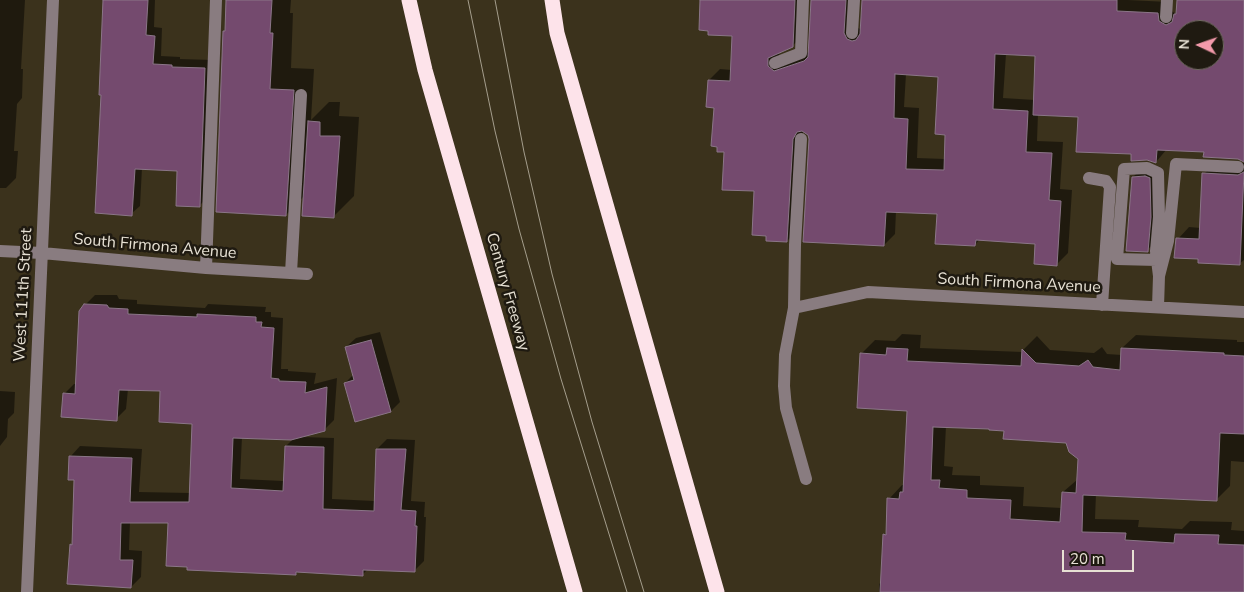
<!DOCTYPE html>
<html>
<head>
<meta charset="utf-8">
<style>
	body { margin:0 }
	#map { position:relative; width:1244px; height:592px; overflow:hidden; background:#3b321c; font-family:"Nunito Sans",sans-serif }
	canvas { display:block }
	.north { position:absolute; left:1174px; top:20px; width:50px; height:50px; box-sizing:border-box; background:#1f1a11; border:1px solid #6f6a5f; border-radius:50%; rotate:273deg; font-size:14px; font-weight:700; line-height:20px; text-align:center; color:#e7e1d4 }
	.north::after { content:''; display:block; margin:auto; width:18px; height:22px; background:#f39aab; clip-path:polygon(50% 0,100% 100%,50% 72%,0 100%) }
	.scale { position:absolute; left:1062px; top:550px; width:72px; height:22px; box-sizing:border-box; border:2px solid #e7e1d4; border-top:0; padding-left:6px; font-size:15px; line-height:18px; white-space:nowrap; color:#e7e1d4; -webkit-text-stroke:4px #1f1a11; paint-order:stroke }
</style>
</head>
<body>
<div id="map">
<canvas width="1244" height="592"></canvas>
<div class="north">N</div>
<div class="scale">20 m</div>
</div>
<script>
const c = document.querySelector('canvas').getContext('2d');
c.lineJoin = 'round';
function paint(path, color) { c.fillStyle = color; c.fill(path, 'evenodd'); }
const toPath = rows => new Path2D(rows.map(r => 'M' + r).join(''));
function trace(path, color, width, dash) { c.strokeStyle = color; c.lineWidth = width; c.lineCap = dash ? 'butt' : 'round'; c.setLineDash(dash || []); c.stroke(path); }
function label(font, color, halo, rows, align = 'center') {
  c.font = font + ' "Nunito Sans",sans-serif'; c.lineWidth = 5; c.setLineDash([]); c.textBaseline = 'middle'; c.strokeStyle = halo; c.fillStyle = color; for (const [text, x, y, turn = 0] of rows) {
    c.save(); c.translate(x, y); c.rotate((+turn || 0) * Math.PI / 180); c.textAlign = isNaN(turn) ? turn : align; if (halo) c.strokeText(text, 0, 0); c.fillText(text, 0, 0); c.restore();
  }
}
paint(toPath([
	[0,0,25,0,21,69,23,69,22,98,17,104,14,151,18,151,16,178,6,188,0,188],
	[105,0,155,0,154,27,162,28,161,56,180,57,180,59,213,60,208,197,200,205,179,170,142,168,140,206,131,214,102,94],
	[228,0,291,0,290,13,293,13,291,68,314,69,311,120,329,102,340,102,339,116,359,117,354,196,334,216,305,195,286,215,224,32,226,30],
	[701,0,805,0,804,35,792,46,778,52,782,59,790,60,809,52,812,0,856,0,858,28,862,30,863,0,1128,0,1169,2,1170,10,1176,14,1179,0,1244,0,1244,161,1239,158,1205,151,1167,149,1156,162,1132,153,1079,115,1038,114,1037,141,1063,142,1060,189,1072,190,1068,253,1057,264,1037,243,980,239,975,245,938,213,896,211,895,234,884,245,810,139,809,134,803,130,798,230,787,241,755,190,725,151,709,80,720,69,732,70,733,35],
	[1184,30,1214,30,1214,60,1184,60],
	[1006,54,1037,55,1035,100,1003,98],
	[906,74,940,75,947,134,945,159,917,158,919,108,904,107],
	[1215,163,1244,163,1244,260,1239,264,1199,258,1178,239,1189,227,1201,228,1204,174],
	[1142,168,1155,168,1157,241,1147,250,1133,177],
	[95,295,117,295,119,299,137,300,137,304,205,308,208,304,266,307,265,312,271,312,271,317,283,318,281,369,288,369,288,371,316,373,314,384,337,378,334,420,324,430,302,437,334,438,332,499,375,501,377,449,387,439,415,440,411,501,425,502,424,517,426,517,424,561,414,571,368,569,363,574,299,571,296,574,170,521,130,522,129,550,142,551,141,577,131,587,71,545,73,543,75,479,71,456,80,446,142,449,139,492,191,493,194,423,162,390,128,389,126,409,116,419,64,394,74,384,77,384,85,305],
	[242,437,293,439,286,446,284,481,240,479],
	[380,332,400,402,391,411,345,383,354,374,346,347,356,338],
	[902,334,921,335,920,348,1023,352,1023,350,1037,336,1050,350,1094,353,1102,347,1107,354,1122,355,1122,348,1136,335,1237,340,1237,342,1244,342,1244,462,1231,461,1230,486,1216,500,1096,494,1095,519,1139,520,1138,527,1182,529,1190,521,1232,522,1231,530,1244,531,1244,592,879,592,879,584,882,581,884,535,887,532,889,499,902,485,905,485,908,410,861,354,875,340,895,341],
	[946,426,1005,430,1066,441,1080,458,1078,479,1063,492,1062,508,1023,506,1024,487,980,485,980,476,952,475,953,467,944,466],
	[0,391,15,392,14,413,8,419,7,437,0,446]
]), '#0007');
const building = toPath([
	[103,0,148,0,146,35,155,36,153,64,172,65,172,67,205,68,200,207,176,206,177,171,135,169,132,216,95,213,101,95,99,95,103,0],
	[226,0,272,0,270,33,273,33,270,89,294,90,286,216,216,212,223,31,225,31,226,0],
	[700,0,795,0,793,47,768,58,768,66,774,71,804,61,808,57,811,0,846,0,844,33,847,39,852,41,856,40,860,34,862,0,1117,0,1117,11,1158,13,1159,21,1166,25,1172,22,1174,14,1176,14,1177,0,1244,0,1244,162,1238,159,1203,157,1204,152,1157,150,1156,163,1147,160,1131,161,1131,154,1076,152,1078,117,1033,115,1035,56,995,54,993,109,1028,111,1026,152,1052,153,1049,200,1061,201,1057,266,1034,264,1035,244,976,240,975,246,935,244,937,214,886,212,884,246,803,242,809,139,808,135,802,131,797,132,793,139,787,242,766,241,766,236,752,235,754,191,722,190,724,152,717,152,717,147,711,146,714,108,706,107,708,80,730,81,732,36,708,35,708,31,699,30,700,0],
	[1184,30,1214,30,1214,60,1184,60,1184,30],
	[895,74,938,77,935,134,945,135,944,170,906,169,908,119,894,118,895,74],
	[308,121,320,122,320,136,340,136,334,218,302,216,308,121],
	[1244,172,1240,265,1198,263,1198,259,1174,258,1176,238,1199,239,1202,173,1238,175,1244,172],
	[1145,176,1150,178,1151,217,1148,252,1126,251,1132,177,1145,176],
	[84,304,107,305,109,308,128,309,128,314,197,317,197,314,256,317,256,322,262,322,261,327,274,328,271,378,279,379,279,381,306,382,305,393,327,387,325,431,291,440,233,438,231,488,283,491,285,446,324,447,323,509,374,511,376,449,406,449,401,510,416,511,415,526,417,526,415,572,363,570,363,576,296,572,296,575,187,570,187,567,166,566,168,523,121,523,120,560,133,560,131,588,67,584,70,544,72,545,74,480,68,480,69,456,132,458,130,502,189,502,192,424,159,422,160,391,119,390,117,421,61,417,63,393,75,394,79,311,84,304],
	[371,340,391,412,355,422,344,383,354,380,345,347,371,340],
	[887,348,908,349,907,361,1021,366,1022,349,1036,363,1079,366,1088,360,1093,367,1120,370,1121,348,1224,353,1224,355,1244,356,1244,434,1220,433,1217,501,1083,495,1082,532,1126,533,1125,540,1174,543,1175,534,1219,535,1218,544,1244,545,1244,592,880,592,883,534,886,535,887,498,899,499,900,492,903,492,907,411,857,408,860,353,886,355,887,348],
	[933,427,989,429,989,430,1004,431,1003,439,1066,443,1069,452,1078,459,1076,493,1062,492,1060,522,1010,519,1011,500,967,498,967,490,939,488,940,480,931,480,933,427]
]);
paint(building, '#744a6e');
trace(building, '#8b7688', 1);
trace(toPath([
	[1166,17,1167,0],
	[852,33,854,0],
	[775,63,801,53,803,0],
	[801,139,795,245,794,308,785,355,784,386,786,408,806,479],
	[1089,178,1106,181,1110,187,1102,305],
	[0,251,42,253,206,268,307,274],
	[1157,260,1117,259,1124,169,1147,168,1158,173,1159,217,1156,251,1157,260,1159,276],
	[206,268,216,0],
	[291,273,301,95],
	[1158,307,1159,276,1168,241,1176,164,1238,167],
	[794,308,868,292,1244,312],
	[27,592,53,0]
]), '#897c80', 12);
trace(toPath([
	[409,0,425,70,575,592],
	[552,0,557,33,717,592]
]), '#fde3ea', 15);
trace(toPath([
	[468,0,495,131,519,229,561,379,627,592],
	[495,0,524,152,552,274,592,422,644,592]
]), '#a59e8d', 1);
label('16px', '#e7e1d4', '#1f1a11', [
	["South Firmona Avenue",155,247,5],
	["South Firmona Avenue",1019,284,3],
	["Century Freeway",507,292,74],
	["West 111th Street",24,295,-87]
]);
</script>
</body>
</html>
